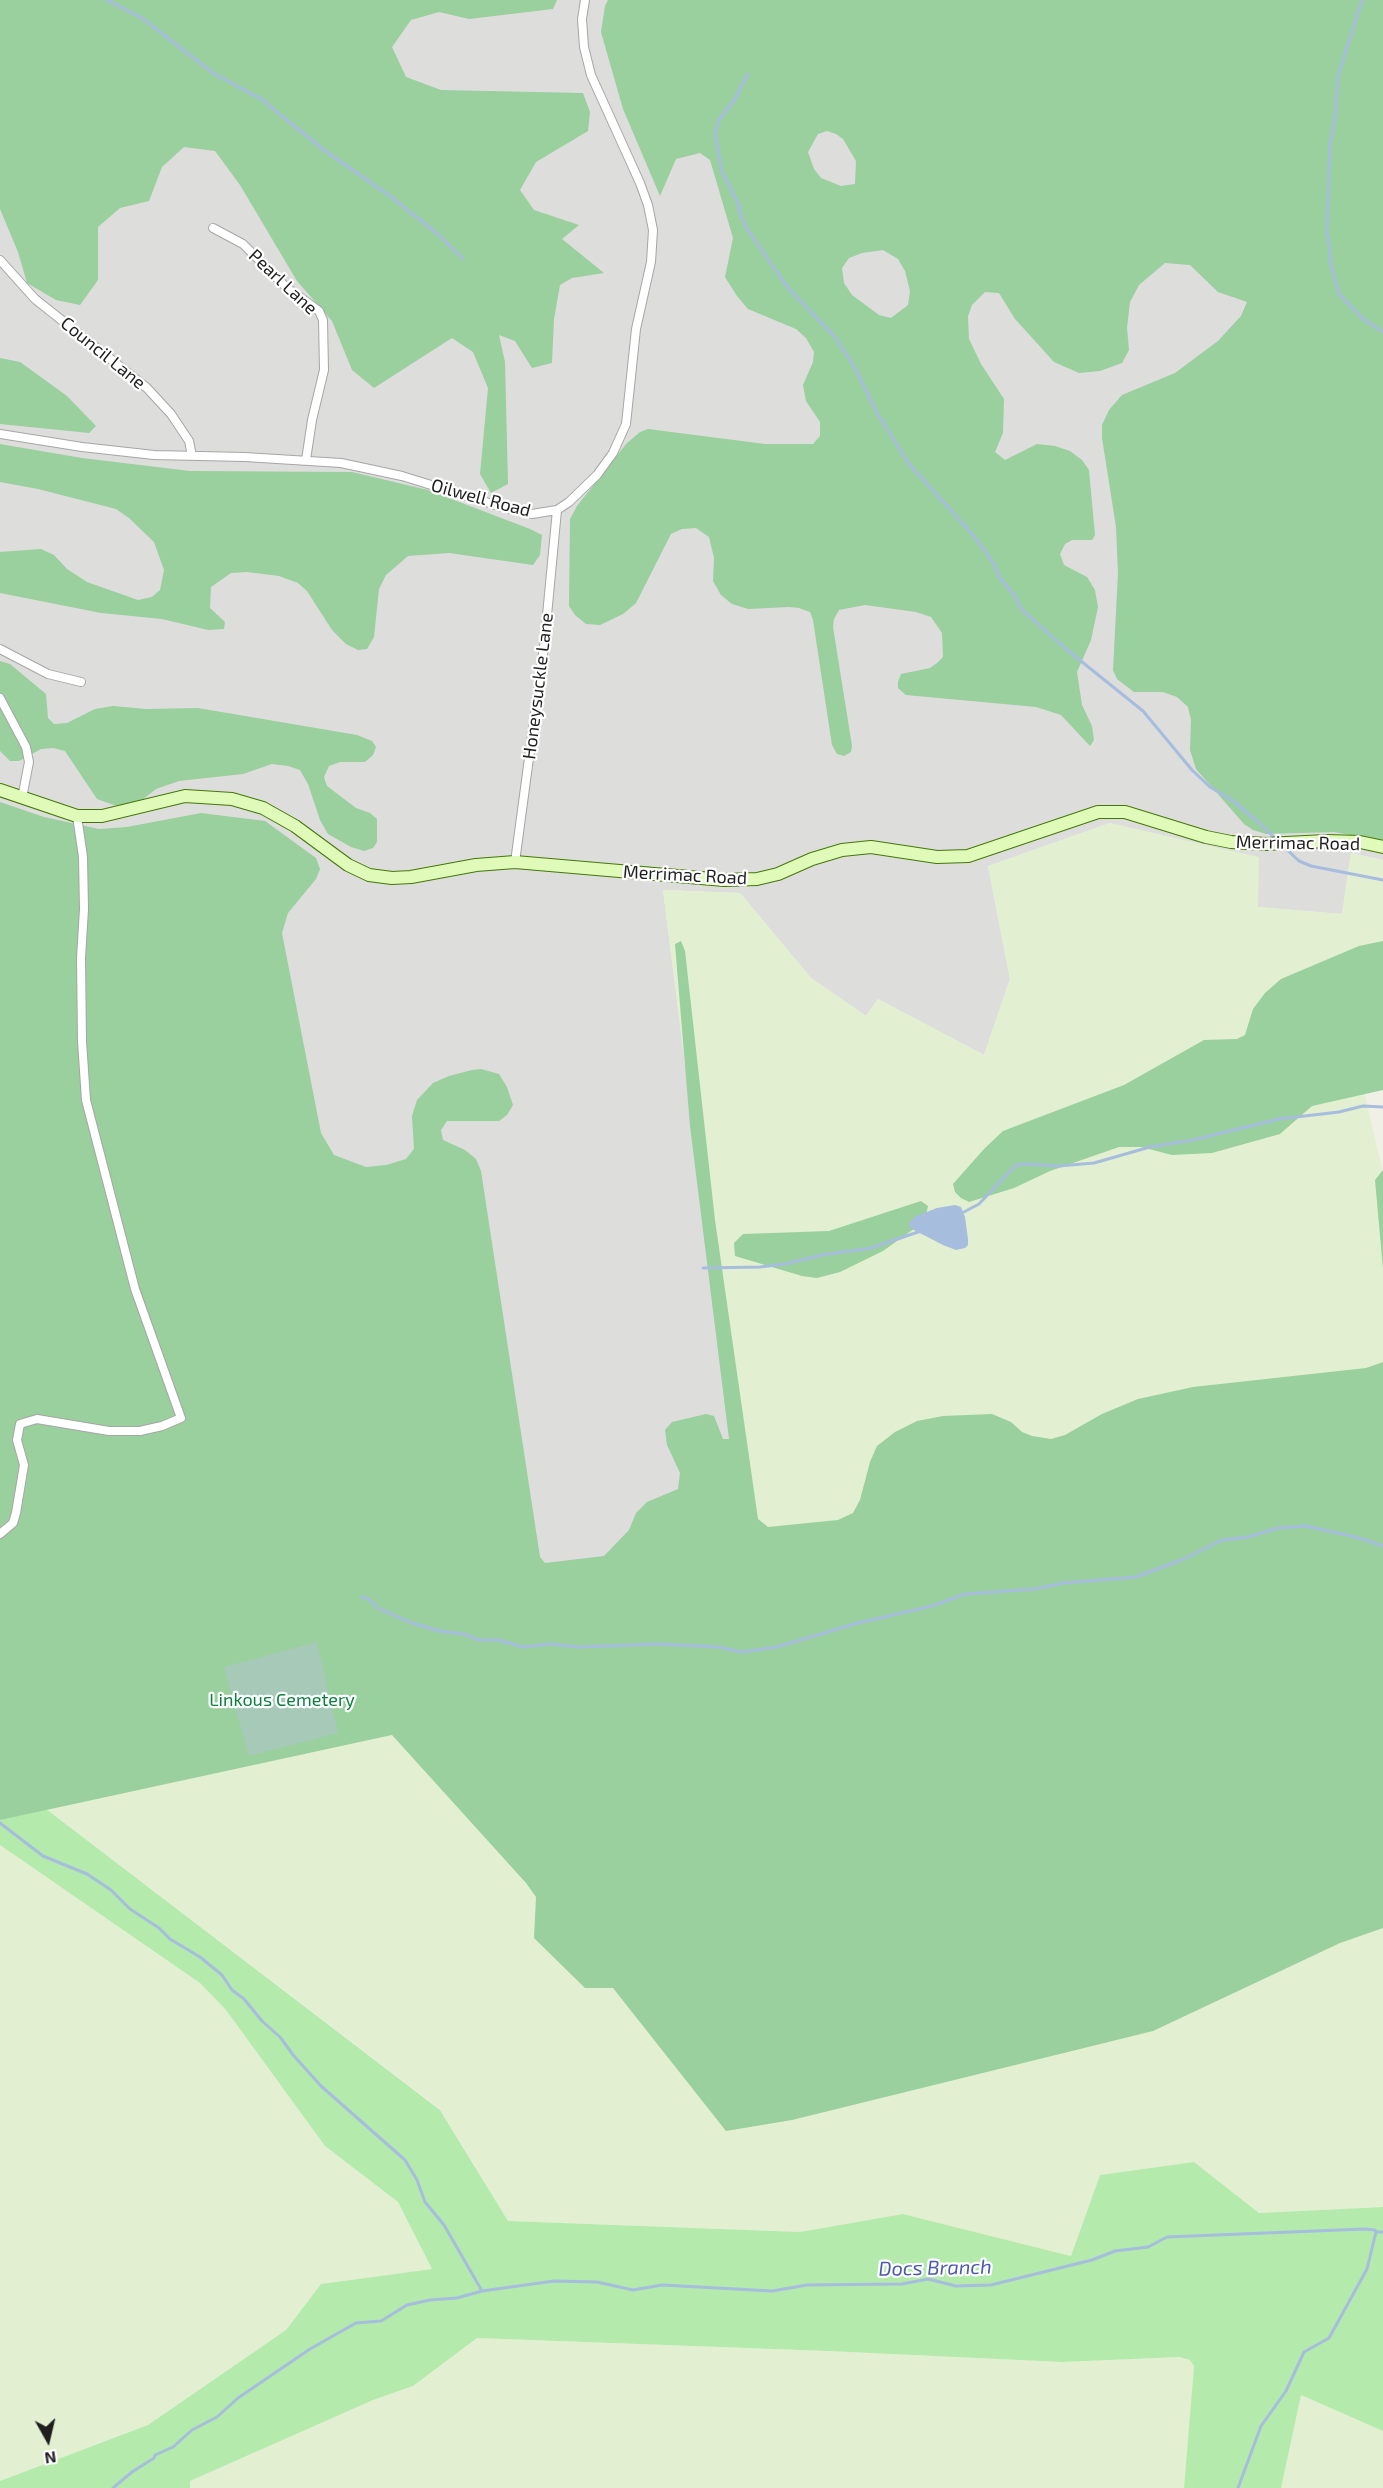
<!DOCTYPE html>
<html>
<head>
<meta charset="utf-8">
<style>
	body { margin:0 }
	#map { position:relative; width:1383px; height:2488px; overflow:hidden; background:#f0f0e6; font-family:"Exo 2",sans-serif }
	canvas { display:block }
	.north { position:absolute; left:18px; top:2410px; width:60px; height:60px; -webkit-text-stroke:4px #fff; paint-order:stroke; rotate:172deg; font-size:16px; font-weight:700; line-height:24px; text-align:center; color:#1f1f1f }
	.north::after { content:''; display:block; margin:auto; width:21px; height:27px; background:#1f1f1f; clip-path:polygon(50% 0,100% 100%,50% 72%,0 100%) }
</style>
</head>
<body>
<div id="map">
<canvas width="1383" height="2488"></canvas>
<div class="north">N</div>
</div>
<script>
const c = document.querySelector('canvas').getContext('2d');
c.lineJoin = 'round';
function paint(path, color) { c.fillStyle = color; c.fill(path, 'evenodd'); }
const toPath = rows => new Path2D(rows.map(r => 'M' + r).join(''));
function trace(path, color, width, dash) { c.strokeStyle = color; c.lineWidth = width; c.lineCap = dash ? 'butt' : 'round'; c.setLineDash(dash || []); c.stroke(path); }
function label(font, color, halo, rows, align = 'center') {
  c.font = font + ' "Exo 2",sans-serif'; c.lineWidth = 4.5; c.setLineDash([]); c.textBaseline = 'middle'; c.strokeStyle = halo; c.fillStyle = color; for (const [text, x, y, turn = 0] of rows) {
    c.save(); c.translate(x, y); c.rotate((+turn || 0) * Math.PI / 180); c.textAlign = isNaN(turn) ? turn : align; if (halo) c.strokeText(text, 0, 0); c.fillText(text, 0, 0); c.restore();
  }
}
paint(toPath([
	[0,0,1383,0,1383,860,1351,853,1342,914,1258,907,1110,823,988,866,1010,979,984,1055,878,999,866,1016,811,978,740,893,663,890,740,1499,749,1618,520,1587,0,814]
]), '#dddddc');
paint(toPath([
	[1110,823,1259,857,1258,907,1342,914,1351,853,1383,860,1383,966,1339,983,1383,1173,1383,1489,749,1618,740,1499,663,890,740,893,811,978,866,1016,878,999,984,1055,1010,979,988,866],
	[392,1735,526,1883,536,1897,535,1938,613,1987,727,2131,1383,1928,1383,2207,1259,2213,1194,2162,1100,2175,1071,2256,903,2214,800,2232,508,2221,440,2109,46,1809],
	[0,1845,200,1983,226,2010,325,2146,398,2202,432,2269,321,2284,286,2330,148,2425,0,2481],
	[477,2338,828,2351,1062,2362,1179,2357,1190,2360,1194,2366,1184,2488,190,2488,190,2481,373,2400,413,2386],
	[1301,2395,1383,2431,1383,2488,1281,2488]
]), '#e2efd1');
paint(toPath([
	[46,1809,440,2110,508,2221,800,2232,903,2214,1071,2256,1100,2175,1194,2162,1259,2213,1383,2207,1383,2431,1301,2395,1281,2488,1184,2488,1194,2366,1190,2360,1179,2357,1062,2362,828,2351,477,2338,413,2386,373,2400,190,2481,190,2488,0,2488,0,2481,148,2425,286,2330,321,2284,432,2269,398,2202,325,2146,226,2010,200,1983,0,1845,0,1820]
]), '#b4eaac');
paint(toPath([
	[0,0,557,0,553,9,469,19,439,12,411,20,392,47,406,77,441,90,583,93,590,112,588,131,536,162,520,190,534,210,579,225,562,239,604,273,572,278,560,285,554,319,552,363,532,368,515,341,499,335,505,362,508,484,491,493,480,474,488,388,473,352,452,338,374,388,352,370,332,321,297,281,240,185,215,151,184,147,162,167,149,201,120,208,98,227,98,280,80,305,56,300,27,283,18,252,0,209],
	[608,0,1383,0,1383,841,1334,832,1266,834,1253,830,1244,824,1196,769,1190,750,1191,720,1188,707,1177,697,1163,692,1134,692,1117,679,1113,670,1118,573,1116,527,1102,438,1102,425,1109,410,1122,395,1175,373,1218,341,1241,316,1247,302,1218,292,1190,265,1165,263,1139,285,1130,302,1127,328,1129,350,1122,363,1100,371,1079,373,1054,362,1015,319,999,293,985,292,972,305,968,316,969,339,981,364,1004,399,1003,433,995,452,1005,460,1037,444,1055,446,1070,451,1082,460,1089,470,1095,535,1092,540,1072,540,1065,544,1060,554,1064,565,1087,577,1095,590,1098,607,1091,640,1077,672,1082,705,1092,726,1094,740,1090,746,1061,715,1036,707,906,695,898,688,898,682,901,674,930,668,937,663,943,657,942,633,931,617,916,612,865,605,839,610,834,619,833,627,852,746,851,752,844,756,837,754,832,745,813,620,810,612,799,608,789,607,748,609,732,604,721,595,713,581,714,558,709,537,696,528,682,529,671,534,636,603,623,614,600,625,586,624,575,615,569,606,570,519,577,506,626,444,640,432,648,429,765,444,813,444,820,436,820,422,806,401,803,385,813,362,814,352,806,338,796,329,748,309,737,296,725,277,733,238,710,160,700,153,676,159,660,196,623,109,601,32,605,6],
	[827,131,836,134,843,139,856,161,855,184,841,186,821,178,814,169,808,152,818,134],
	[883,250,898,259,905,271,910,291,908,305,891,318,879,315,852,295,844,283,842,268,849,258,862,253],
	[0,358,20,362,67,396,96,426,89,433,0,424],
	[0,444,82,458,190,471,352,472,428,490,530,529,542,535,540,555,533,565,449,553,408,556,386,575,379,589,374,637,367,649,358,650,346,644,332,630,307,591,298,583,279,576,247,572,231,573,211,587,210,608,225,622,224,629,208,630,162,619,101,613,0,593,0,552,41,549,54,555,67,569,87,582,138,600,152,597,160,590,164,570,154,542,129,518,116,509,38,489,0,482],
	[0,661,10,664,46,694,48,718,54,724,67,723,95,709,113,706,146,709,198,708,357,735,372,741,376,747,373,755,365,762,340,762,329,766,324,777,327,786,356,808,370,813,377,819,377,842,373,848,364,851,351,847,328,834,320,820,308,784,300,770,288,766,272,764,243,774,179,781,156,789,142,800,126,805,114,805,97,799,65,751,53,748,41,749,19,761,10,761,0,751],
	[0,802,44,817,99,829,127,827,201,813,265,821,316,858,320,869,316,879,288,913,282,933,321,1133,334,1155,366,1167,386,1165,406,1159,414,1149,412,1116,417,1100,433,1083,449,1076,472,1070,481,1069,499,1074,507,1087,513,1105,507,1115,499,1121,447,1121,441,1130,443,1140,465,1150,476,1159,481,1171,540,1557,545,1563,604,1556,629,1530,636,1513,647,1502,678,1489,680,1473,667,1445,665,1430,672,1422,706,1414,714,1416,723,1439,729,1439,690,1126,675,944,681,941,685,951,715,1220,758,1519,768,1527,838,1520,853,1513,860,1500,870,1462,877,1446,895,1432,917,1421,943,1416,992,1414,1011,1422,1022,1432,1032,1436,1051,1439,1065,1435,1102,1414,1138,1399,1193,1387,1366,1368,1383,1362,1383,1928,1340,1943,1153,2031,792,2120,726,2131,613,1988,585,1988,534,1938,536,1897,526,1883,392,1735,0,1820],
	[1383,941,1383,1090,1312,1106,1280,1134,1212,1153,1172,1155,1141,1147,1119,1147,1050,1171,1014,1188,969,1202,961,1198,955,1192,953,1184,984,1149,1003,1131,1124,1085,1204,1040,1237,1039,1245,1035,1253,1009,1265,993,1281,979,1359,946],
	[1383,1170,1383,1269,1375,1180],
	[921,1201,928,1206,925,1221,883,1251,840,1272,817,1278,802,1276,735,1256,734,1243,743,1234,829,1231]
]), '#9acf9e');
paint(toPath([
	[317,1642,338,1733,249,1756,224,1667]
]), '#a7c9b8');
paint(toPath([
	[955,1205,961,1207,965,1217,968,1239,968,1245,965,1248,956,1250,943,1245,910,1228,909,1224,914,1217,937,1208]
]), '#a6bdde');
trace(toPath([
	[107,0,142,18,213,73,261,99,324,150,390,196,439,235,463,259],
	[1362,0,1338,76,1335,118,1330,143,1327,230,1331,265,1339,294,1362,318,1383,332],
	[748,74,735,99,719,120,715,134,722,172,740,207,738,208,746,227,778,274,789,289,834,336,854,366,877,413,909,464,973,535,992,561,1000,578,1014,595,1021,609,1066,649,1143,711,1192,770,1210,787,1232,800,1258,822,1276,839],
	[1283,846,1299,861,1311,866,1383,880],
	[960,1214,979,1204,1016,1165,1026,1164,1059,1166,1094,1163,1150,1147,1193,1140,1279,1119,1339,1112,1363,1106,1383,1107],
	[703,1268,760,1267,785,1264,822,1255,871,1248,921,1231],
	[362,1597,367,1598,378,1608,409,1622,439,1631,464,1634,479,1640,499,1640,523,1647,550,1644,579,1647,657,1644,718,1647,742,1652,777,1647,858,1623,932,1606,965,1594,1034,1589,1064,1583,1136,1577,1184,1559,1222,1540,1248,1537,1278,1528,1306,1526,1356,1537,1383,1546],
	[0,1823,43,1856,87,1874,111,1890,130,1909,159,1928,170,1939,200,1957,222,1975,232,1990,244,1999,262,2021,280,2037,294,2056,321,2086,405,2160,417,2180,425,2202,444,2225,482,2291],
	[113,2488,132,2472,154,2458,155,2455,173,2447,192,2430,217,2417,238,2398,310,2349,356,2323,381,2321,407,2305,430,2300,457,2298,482,2291,554,2281,597,2282,633,2290,662,2285,772,2291,807,2285,902,2284,928,2279,956,2286,991,2285,1092,2260,1115,2251,1148,2247,1167,2237,1364,2229,1375,2230,1376,2232,1383,2232],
	[1238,2488,1261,2426,1286,2391,1304,2352,1329,2338,1367,2269,1376,2232]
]), '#a6bdde', 3);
const street = toPath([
	[213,228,243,244,286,287,319,311,323,320,324,370,312,420,306,460],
	[0,260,35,299,147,388,171,414,189,441,192,456],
	[0,434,82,447,154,455,245,457,341,463,402,476,502,507,532,514,557,510,569,502,597,475,613,453,626,424,636,329,651,262,653,230,648,205,640,183,591,75,584,47,582,19,585,0],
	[0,649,48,674,81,682],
	[0,698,26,747,29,762,22,798],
	[515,862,544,647,557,510],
	[0,1534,13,1523,16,1513,24,1465,17,1440,20,1424,37,1419,109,1431,140,1431,162,1426,181,1418,135,1289,86,1100,82,1041,81,958,84,909,83,857,77,816]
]);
const secondary = toPath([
	[0,790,77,816,102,816,185,796,232,799,263,808,295,826,348,865,369,875,392,878,411,877,476,865,515,862,724,880,757,879,778,874,812,859,842,850,871,847,937,857,968,856,1098,812,1125,812,1206,837,1231,842,1266,844,1326,841,1360,842,1383,847]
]);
trace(street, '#a6a6a6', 10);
trace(secondary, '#437805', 14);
trace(street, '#fff', 8);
trace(secondary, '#e0faba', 12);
label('18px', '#1f1f1f', '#fff', [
	["Pearl Lane",283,282,43],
	["Council Lane",103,353,39],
	["Oilwell Road",481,498,15],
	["Honeysuckle Lane",538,686,-83],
	["Merrimac Road",1298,843,1],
	["Merrimac Road",685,875,3]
]);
label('18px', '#0b803e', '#fff', [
	["Linkous Cemetery",282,1700]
]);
label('italic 20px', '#4b59b0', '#fff', [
	["Docs Branch",935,2268,-1]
]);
</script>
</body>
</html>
